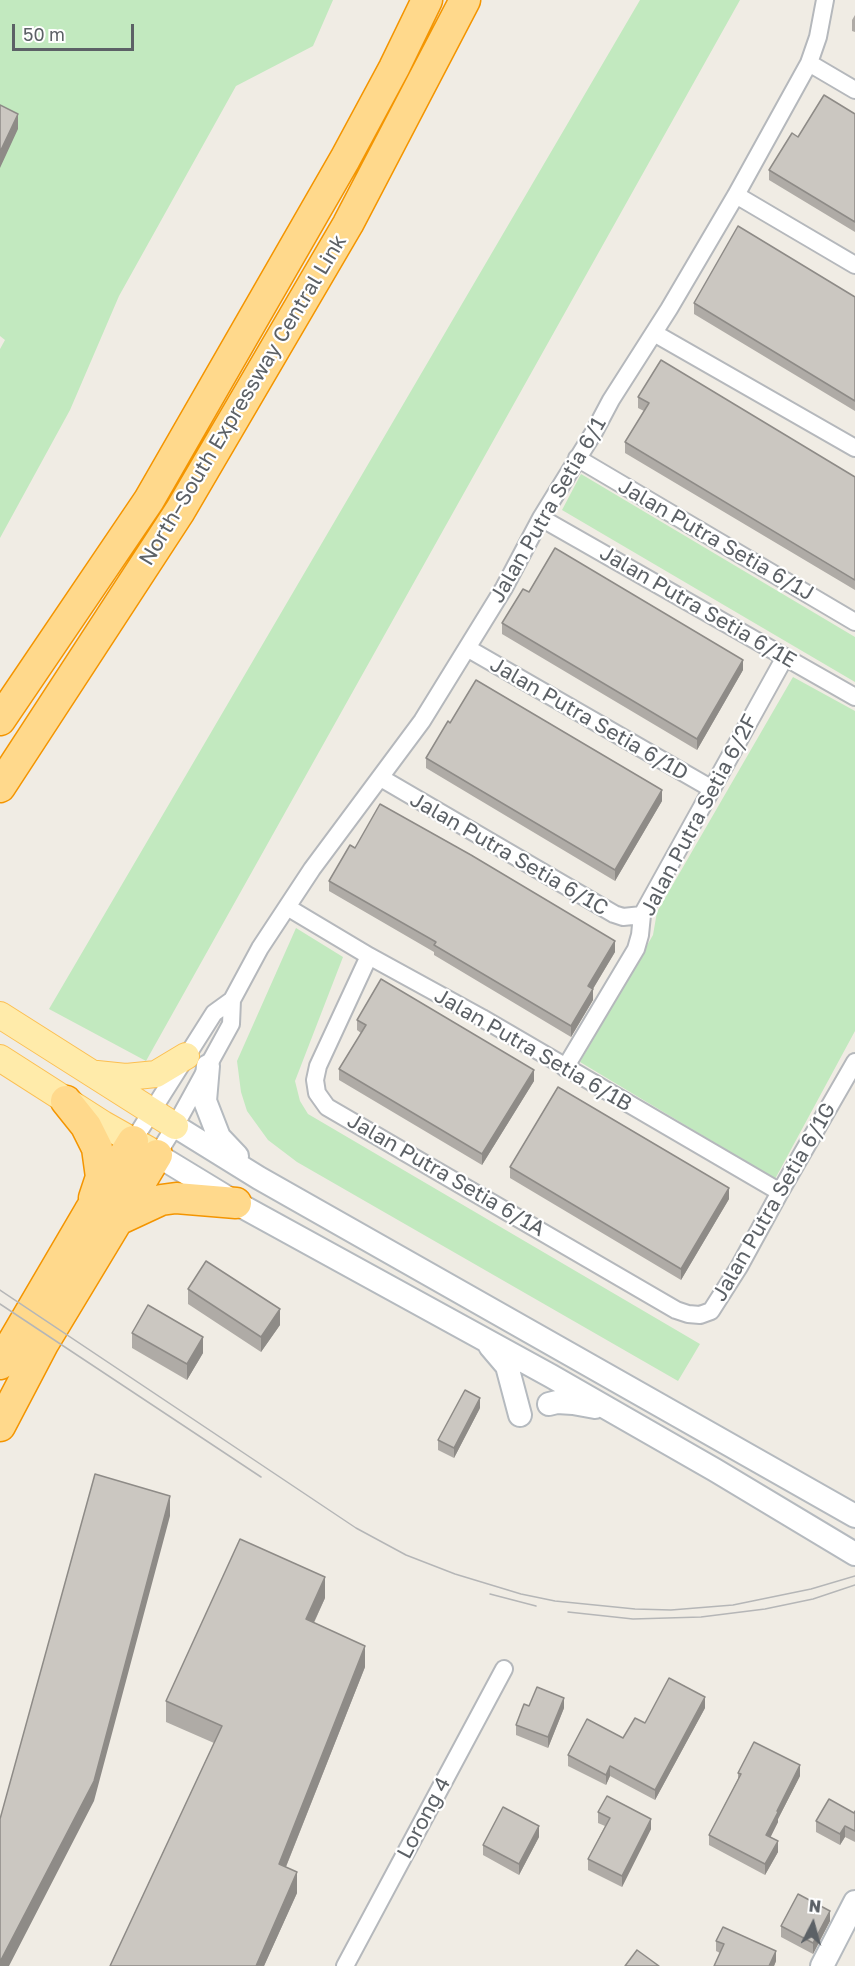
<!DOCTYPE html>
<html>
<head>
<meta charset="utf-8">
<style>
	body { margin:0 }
	#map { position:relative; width:855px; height:1966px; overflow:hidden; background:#f0ece4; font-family:"Golos Text",sans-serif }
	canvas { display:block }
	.north { position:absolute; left:783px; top:1894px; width:60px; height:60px; -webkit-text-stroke:4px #fff; paint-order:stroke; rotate:6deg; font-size:16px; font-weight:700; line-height:24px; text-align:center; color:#5c6166 }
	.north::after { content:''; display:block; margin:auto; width:21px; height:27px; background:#5c6166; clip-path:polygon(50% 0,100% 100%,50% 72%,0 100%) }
	.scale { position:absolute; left:12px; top:24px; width:122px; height:27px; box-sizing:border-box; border:3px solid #5c6166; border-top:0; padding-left:8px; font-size:18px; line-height:21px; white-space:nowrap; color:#5c6166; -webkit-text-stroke:4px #fff; paint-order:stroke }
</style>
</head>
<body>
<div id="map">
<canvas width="855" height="1966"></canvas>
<div class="north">N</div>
<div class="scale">50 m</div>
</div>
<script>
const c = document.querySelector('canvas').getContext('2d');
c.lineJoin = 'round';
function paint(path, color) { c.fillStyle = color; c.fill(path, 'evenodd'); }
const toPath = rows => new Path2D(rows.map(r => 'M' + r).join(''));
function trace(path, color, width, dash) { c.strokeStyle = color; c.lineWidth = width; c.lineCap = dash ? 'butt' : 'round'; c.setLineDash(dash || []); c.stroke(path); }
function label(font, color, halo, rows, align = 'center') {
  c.font = font + ' "Golos Text",sans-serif'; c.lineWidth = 4.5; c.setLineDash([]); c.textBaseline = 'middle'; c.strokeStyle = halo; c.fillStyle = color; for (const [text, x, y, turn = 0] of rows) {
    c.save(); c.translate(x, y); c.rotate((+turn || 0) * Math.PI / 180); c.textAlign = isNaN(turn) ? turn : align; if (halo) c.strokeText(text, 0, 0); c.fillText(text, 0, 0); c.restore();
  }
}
paint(toPath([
	[0,0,333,0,313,46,236,86,119,296,70,410,0,538,0,349,5,340,0,336],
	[640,0,740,0,146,1061,49,1009],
	[581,474,855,637,855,682,562,510],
	[793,677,855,711,855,1031,775,1179,580,1062,653,935,657,912],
	[296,928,343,957,295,1081,300,1101,308,1114,700,1344,678,1381,297,1162,268,1140,247,1111,241,1092,237,1061]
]), '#c2e9bf');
const street = toPath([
	[809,63,855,90],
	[736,195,855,265],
	[654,333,855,448],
	[577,458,855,622],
	[541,518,855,697],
	[467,648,712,789],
	[381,778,614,914,623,917,642,915],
	[287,907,369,956,482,1018,780,1192],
	[369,956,318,1066,315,1080,317,1093,327,1107,676,1310,688,1314,700,1315,711,1311,739,1267,780,1192,855,1062],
	[565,1068,636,949,640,935,642,915,785,657],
	[133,1141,214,1013,232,1000],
	[157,1155,175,1126,231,1024,232,1000,260,948,312,869,422,721,504,588,541,518,594,432,611,400,669,309,736,195,809,63,818,37,825,0],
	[345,1966,504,1669]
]);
const secondary = toPath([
	[208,1066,205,1101,219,1137,237,1156],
	[175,1126,259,1178,855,1516],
	[157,1155,236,1203,551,1376,715,1470,855,1554],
	[490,1346,507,1366,520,1415],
	[549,1404,557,1402,573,1403,595,1407],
	[822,1966,855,1902]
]);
const primary = toPath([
	[0,1015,175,1126],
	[0,1058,103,1124,149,1150],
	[97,1074,126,1077,156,1074,186,1056]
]);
const highway = toPath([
	[0,720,149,500,345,159,394,68,427,0],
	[0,787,180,511,348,224,465,0],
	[66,1101,86,1126,97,1148,101,1177,94,1198],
	[118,1220,161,1200,176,1198,236,1203],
	[0,1364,89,1212,133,1141],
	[0,1426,43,1344,157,1155]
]);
trace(street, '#b5b8bc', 20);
trace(secondary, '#b5babf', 26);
trace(primary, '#fcbf51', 28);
trace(highway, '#f49500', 33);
trace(street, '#fff', 16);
trace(secondary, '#fff', 22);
trace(primary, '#ffebaa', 26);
trace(highway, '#ffd98c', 30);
trace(toPath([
	[0,1290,356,1528,406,1555,455,1574,521,1594,555,1601,635,1609,671,1610,733,1605,811,1589,855,1576],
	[0,1304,261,1477],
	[490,1594,536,1606],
	[568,1612,633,1619,701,1617,765,1609,813,1599,855,1585]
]), '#b5b6b7', 1.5);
paint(toPath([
	[855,15,855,32,852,31,852,20],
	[855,114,855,232,769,180,769,170,798,137],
	[855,297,855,411,694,314,694,303],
	[638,397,855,477,855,590,625,453,625,442,644,411,638,408],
	[529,592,743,670,697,750,502,634,502,623],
	[426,758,662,801,615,881,426,768],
	[355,848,615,952,593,989,593,1000,571,1037,434,955,434,952,329,891,329,881],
	[357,1020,534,1081,482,1165,339,1080,339,1069,361,1033,357,1030],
	[510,1167,729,1199,681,1280,510,1178],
	[188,1289,280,1325,261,1352,188,1304],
	[132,1333,203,1353,187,1380,132,1348],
	[480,1408,454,1458,438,1450,438,1440],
	[325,1598,314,1623,365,1667,286,1867,297,1893,264,1966,110,1966,214,1743,166,1722,166,1701],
	[564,1708,548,1748,516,1735,516,1725],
	[705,1708,655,1800,610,1776,606,1785,568,1766,568,1755,623,1738,645,1723],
	[738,1773,800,1776,778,1819,778,1822,770,1838,778,1852,765,1875,709,1845,709,1835,738,1779],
	[855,1811,855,1842,845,1837,840,1845,816,1832,816,1821,854,1813],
	[598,1812,651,1829,622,1887,588,1870,588,1859,605,1826,598,1823],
	[539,1837,519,1875,483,1855,483,1845],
	[830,1921,813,1954,781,1937,781,1926],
	[716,1941,776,1961,774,1966,714,1966,720,1953,716,1951]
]), '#afaba6');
paint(toPath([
	[18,114,18,129,0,168,0,152],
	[743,660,743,670,697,750,697,739],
	[662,790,662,801,615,881,615,870],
	[615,941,615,952,588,997,588,986],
	[593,989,593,1000,571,1037,571,1026],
	[534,1070,534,1081,482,1165,482,1154],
	[729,1188,729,1199,681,1280,681,1269],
	[280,1309,280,1325,261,1352,261,1337],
	[203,1337,203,1353,187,1380,187,1364],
	[480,1398,480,1408,454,1458,454,1448],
	[170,1496,170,1516,94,1801,9,1966,0,1966,0,1962],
	[325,1577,325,1598,306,1639,306,1619],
	[365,1646,365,1667,279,1884,279,1864],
	[705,1697,705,1708,655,1800,655,1790],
	[564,1698,564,1708,548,1748,548,1737],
	[800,1765,800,1776,778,1819,778,1822,766,1846,766,1835,777,1811],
	[610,1766,610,1776,606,1785,606,1775],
	[651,1819,651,1829,622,1887,622,1876],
	[539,1826,539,1837,519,1875,519,1864],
	[845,1826,845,1837,840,1845,840,1834],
	[778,1841,778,1852,765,1875,765,1864],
	[297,1872,297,1893,264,1966,256,1966],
	[830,1911,830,1921,813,1954,813,1943],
	[776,1951,776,1961,774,1966,769,1966]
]), '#8e8b87');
const building = toPath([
	[824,95,855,114,855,222,769,170,792,133,798,137,824,95],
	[0,105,18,114,0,152,0,105],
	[738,226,855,297,855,401,694,303,738,226],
	[661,360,855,477,855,580,625,442,649,403,638,397,661,360],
	[555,548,743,660,697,739,502,623,523,589,529,592,555,548],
	[476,680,662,790,615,870,426,758,448,721,450,723,476,680],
	[380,804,471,855,615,941,588,986,593,989,571,1026,434,945,436,942,329,881,350,845,355,848,380,804],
	[381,979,534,1070,482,1154,339,1069,366,1025,357,1020,381,979],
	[558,1087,729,1188,681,1269,510,1167,558,1087],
	[206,1261,280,1309,261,1337,188,1289,206,1261],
	[148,1305,203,1337,187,1364,132,1333,148,1305],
	[465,1390,480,1398,454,1448,438,1440,465,1390],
	[95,1474,170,1496,94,1781,0,1962,0,1819,95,1474],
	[240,1539,325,1577,306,1619,365,1646,279,1864,297,1872,256,1966,110,1966,222,1726,166,1701,240,1539],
	[669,1678,705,1697,655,1790,610,1766,606,1775,568,1755,587,1719,623,1738,635,1718,645,1723,669,1678],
	[537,1687,564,1698,548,1737,516,1725,524,1704,529,1706,537,1687],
	[754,1742,800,1765,777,1811,778,1812,766,1835,778,1841,765,1864,709,1835,741,1774,738,1773,754,1742],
	[607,1796,651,1819,622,1876,588,1859,610,1818,598,1812,607,1796],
	[829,1799,854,1813,855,1811,855,1831,845,1826,840,1834,816,1821,829,1799],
	[503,1807,539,1826,519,1864,483,1845,503,1807],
	[798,1894,830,1911,813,1943,781,1926,798,1894],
	[723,1927,776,1951,769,1966,714,1966,724,1944,716,1941,723,1927],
	[637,1950,659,1966,625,1966,637,1950]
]);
paint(building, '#cbc7c1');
trace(building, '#8e8b87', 1.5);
label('21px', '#5c6166', '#fff', [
	["North–South Expressway Central Link",243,400,-59],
	["Jalan Putra Setia 6/1",548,510,-60],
	["Jalan Putra Setia 6/1J",716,540,30],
	["Jalan Putra Setia 6/1E",698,607,30],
	["Jalan Putra Setia 6/1D",589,719,30],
	["Jalan Putra Setia 6/2F",699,815,-62],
	["Jalan Putra Setia 6/1C",509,854,30],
	["Jalan Putra Setia 6/1B",533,1050,30],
	["Jalan Putra Setia 6/1A",446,1175,30],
	["Jalan Putra Setia 6/1G",774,1202,-60],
	["Lorong 4",424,1818,-62]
]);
</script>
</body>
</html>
